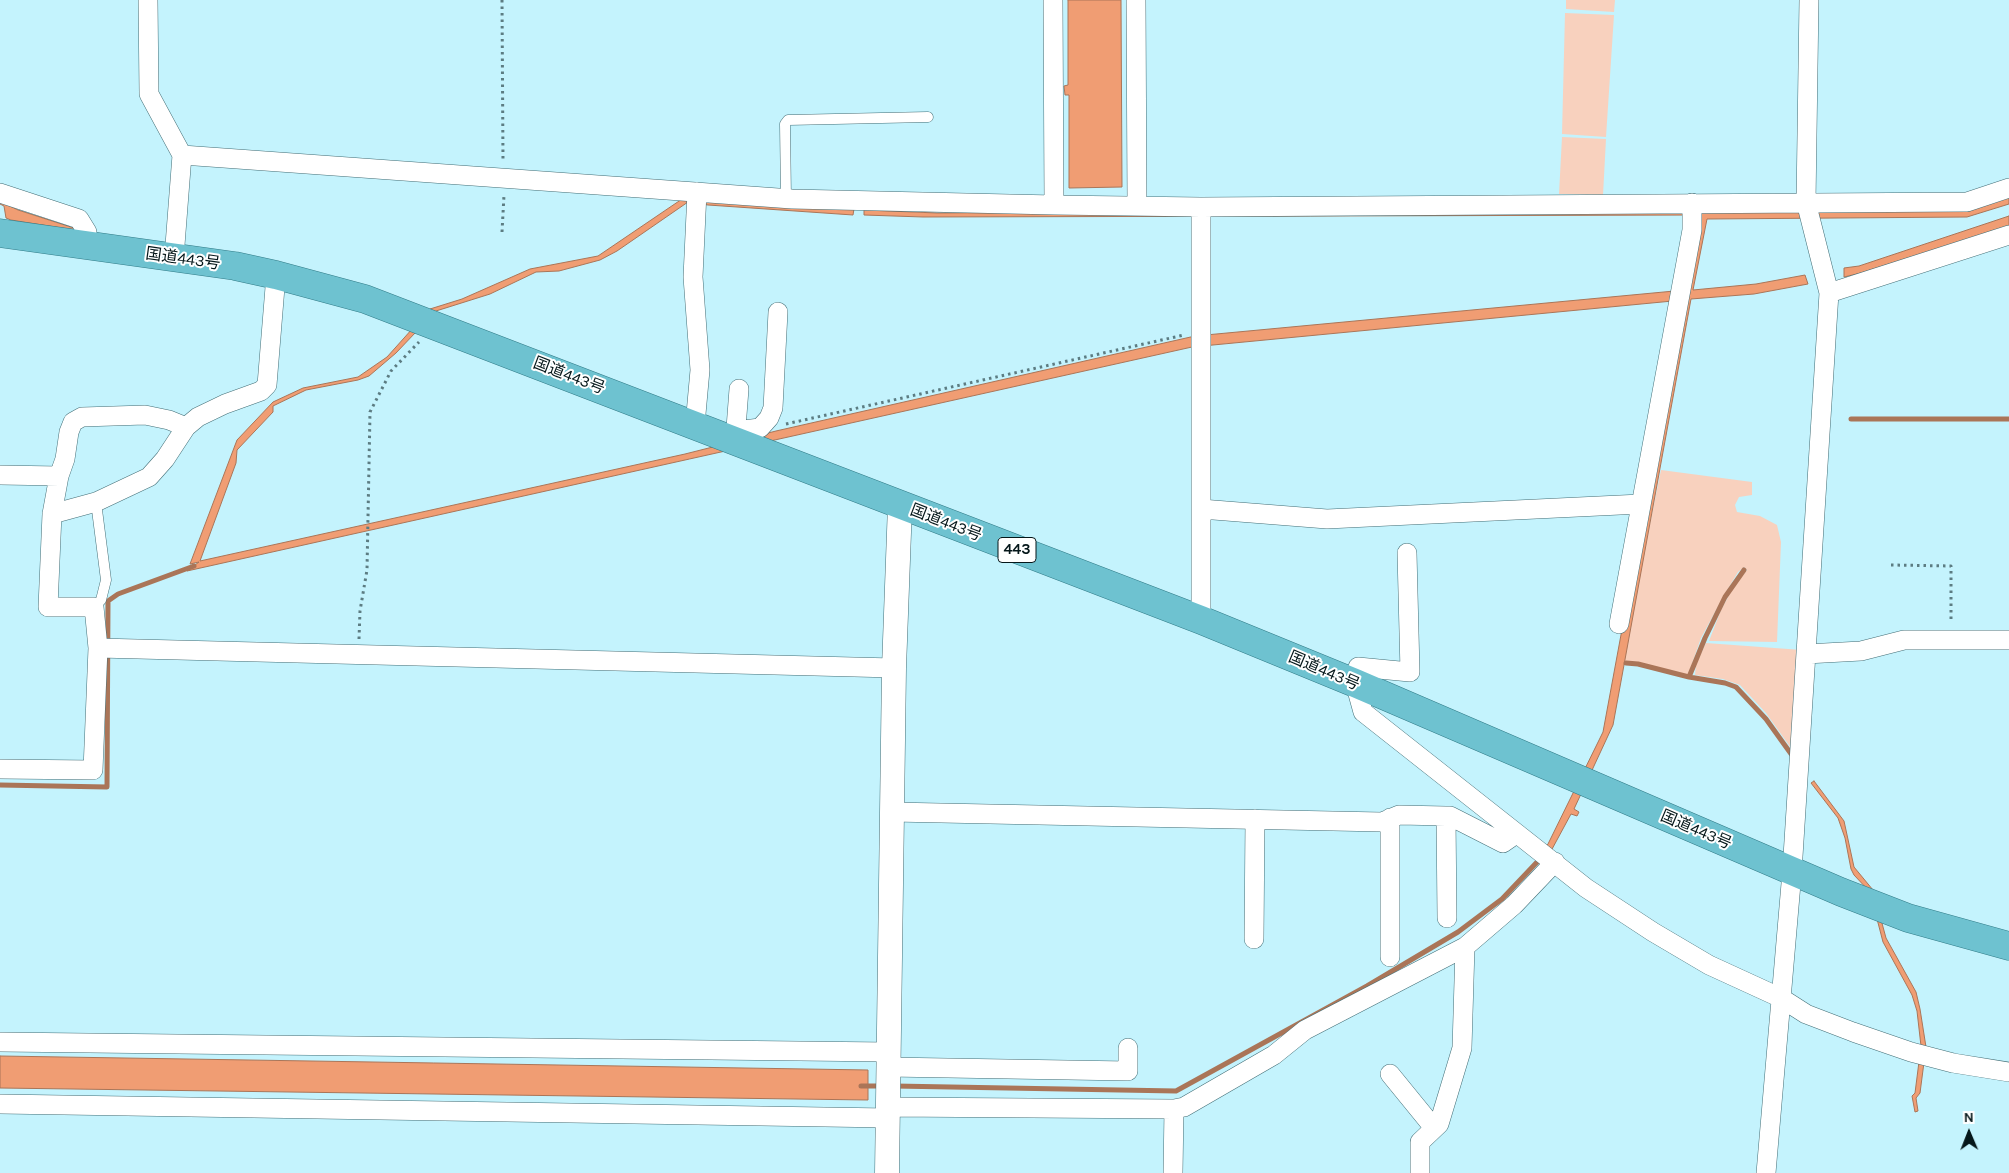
<!DOCTYPE html>
<html>
<head>
<meta charset="utf-8">
<style>
	body { margin:0 }
	#map { position:relative; width:2009px; height:1173px; overflow:hidden; background:#c4f3fd; font-family:Karla,sans-serif }
	canvas { display:block }
	.north { position:absolute; left:1944px; top:1108px; width:50px; height:50px; -webkit-text-stroke:4px #fff; paint-order:stroke; rotate:359deg; font-size:14px; font-weight:700; line-height:20px; text-align:center; color:#05171a }
	.north::after { content:''; display:block; margin:auto; width:18px; height:22px; background:#05171a; clip-path:polygon(50% 0,100% 100%,50% 72%,0 100%) }
</style>
</head>
<body>
<div id="map">
<canvas width="2009" height="1173"></canvas>
<div class="north">N</div>
</div>
<script>
const c = document.querySelector('canvas').getContext('2d');
c.lineJoin = 'round';
function paint(path, color) { c.fillStyle = color; c.fill(path, 'evenodd'); }
const toPath = rows => new Path2D(rows.map(r => 'M' + r).join(''));
function trace(path, color, width, dash) { c.strokeStyle = color; c.lineWidth = width; c.lineCap = dash ? 'butt' : 'round'; c.setLineDash(dash || []); c.stroke(path); }
function label(font, color, halo, rows, align = 'center') {
  c.font = font + ' Karla,"Noto Sans JP",sans-serif'; c.lineWidth = 4; c.setLineDash([]); c.textBaseline = 'middle'; c.strokeStyle = halo; c.fillStyle = color; for (const [text, x, y, turn = 0] of rows) {
    c.save(); c.translate(x, y); c.rotate((+turn || 0) * Math.PI / 180); c.textAlign = isNaN(turn) ? turn : align; if (halo) c.strokeText(text, 0, 0); c.fillText(text, 0, 0); c.restore();
  }
}
paint(toPath([
	[1566,0,1615,0,1614,12,1566,9],
	[1565,13,1614,15,1606,137,1562,134],
	[1562,137,1606,139,1603,195,1559,194],
	[1661,470,1752,482,1752,495,1739,497,1735,505,1737,512,1760,516,1777,525,1781,542,1777,642,1709,641,1721,610,1733,588,1747,570,1744,567,1738,572,1723,597,1701,638,1688,675,1636,662,1622,661],
	[1706,643,1802,650,1791,748,1766,713,1740,685,1723,679,1695,675,1696,664]
]), '#f8d1be');
const water = toPath([
	[1068,0,1121,0,1122,187,1069,188,1069,95,1065,95,1064,86,1068,85,1068,0],
	[2009,192,2009,204,1967,217,1707,219,1693,290,1756,284,1805,275,1808,284,1754,294,1691,299,1613,725,1574,809,1579,812,1577,816,1571,814,1551,851,1536,858,1548,844,1603,732,1683,300,1192,347,187,571,199,562,190,564,237,440,273,402,303,388,358,377,387,357,430,309,462,299,530,269,598,256,685,197,854,209,853,215,708,205,688,202,617,251,600,260,559,271,536,272,490,294,436,311,396,353,369,376,358,380,306,390,273,406,273,412,237,450,236,463,200,561,685,454,776,431,1195,336,1685,290,1698,215,923,217,864,215,864,210,937,213,1670,209,2009,192],
	[0,201,18,210,74,228,74,230,11,220,6,218,4,206,0,204,0,201],
	[2009,216,2009,226,1861,273,1844,277,1844,268,1859,266,2009,216],
	[1814,781,1844,821,1854,867,1873,890,1886,938,1916,992,1920,1009,1926,1047,1920,1093,1916,1098,1918,1111,1915,1112,1912,1096,1915,1093,1921,1046,1917,1011,1912,995,1883,942,1870,892,1854,875,1851,869,1845,838,1838,818,1811,783,1814,781],
	[0,1056,868,1070,868,1100,0,1088,0,1056]
]);
paint(water, '#f09d73');
trace(water, '#aa7558', 1);
trace(toPath([
	[1851,419,2009,419],
	[1626,663,1638,664,1689,677,1725,683,1736,687,1766,719,1794,758],
	[1689,677,1705,638,1725,597,1744,570],
	[0,785,107,787,108,601,118,594,194,566],
	[861,1086,883,1086],
	[894,1086,1176,1091,1367,986,1458,932,1502,899,1539,860]
]), '#aa7558', 5);
const service = toPath([
	[786,199,785,124,788,120,928,117],
	[94,607,101,600,106,580,96,502]
]);
const minor = toPath([
	[148,0,149,94,182,155,174,258],
	[1053,0,1054,205],
	[1136,0,1137,205],
	[182,155,792,199,1054,205,1201,207,1967,202,2009,188],
	[0,193,79,219,87,232,86,246],
	[1829,293,2009,235],
	[695,425,700,370,693,277,697,192],
	[736,431,760,428,769,418,773,408,778,312],
	[735,441,739,389],
	[0,475,59,476],
	[1201,509,1327,519,1641,504],
	[52,514,96,502,149,477,165,459,186,427,198,417,225,404,261,391,267,385,276,275],
	[1407,553,1410,672,1358,667,1355,683,1363,712,1586,888,1653,932,1709,965,1781,998,1806,1014,1853,1032,1911,1052,1953,1063,2009,1072],
	[1201,620,1201,207],
	[1619,624,1692,230,1692,203],
	[98,648,894,668],
	[1806,654,1861,651,1904,640,2009,640],
	[0,769,93,770,98,648,94,607,48,607,52,514,59,476,65,459,69,432,73,422,82,417,145,415,169,420,186,427],
	[892,812,1382,822,1399,815,1446,816,1450,816,1503,843,1516,834],
	[1446,816,1447,918],
	[1254,939,1255,819],
	[1390,957,1390,818],
	[0,1042,888,1052],
	[888,1067,1128,1071,1128,1048],
	[1390,1074,1434,1128],
	[0,1104,888,1118],
	[888,1107,1174,1109,1184,1107,1274,1055,1305,1030,1465,947,1514,905,1555,862],
	[1173,1173,1174,1109],
	[1420,1173,1420,1142,1439,1124,1462,1048,1465,947],
	[1766,1173,1792,872,1829,293,1806,202,1809,0]
]);
const tertiary = toPath([
	[887,1173,894,668,900,505]
]);
const trunk = toPath([
	[0,233,235,266,276,275,365,299,1201,620,1355,683,1841,892,1908,918,2009,946]
]);
trace(service, '#436e76', 11);
trace(minor, '#436e76', 20);
trace(tertiary, '#436e76', 25);
trace(trunk, '#327c88', 29);
trace(toPath([
	[502,0,503,162],
	[502,232,504,195],
	[786,424,1184,335],
	[1891,565,1951,566,1951,622],
	[359,639,360,611,367,570,370,412,391,371,419,342]
]), '#5c7c82', 3, [2.5, 4]);
trace(service, '#fff', 10);
trace(minor, '#fff', 19);
trace(tertiary, '#fff', 24);
trace(trunk, '#6ec2d0', 28);
for (const [x, y, w] of [
	[1017,550,38]
]) { const box = new Path2D(); box.roundRect(x - w / 2, y - 12.5, w, 25, 4); c.fillStyle = '#fff'; c.fill(box); trace(box, '#05171a', 1); }
label('bold 15px', '#05171a', null, [
	["443",1017,550]
]);
label('16px', '#05171a', '#fff', [
	["国道443号",183,259,8],
	["国道443号",569,376,21],
	["国道443号",946,523,21],
	["国道443号",1324,671,23],
	["国道443号",1696,830,23]
]);
</script>
</body>
</html>
